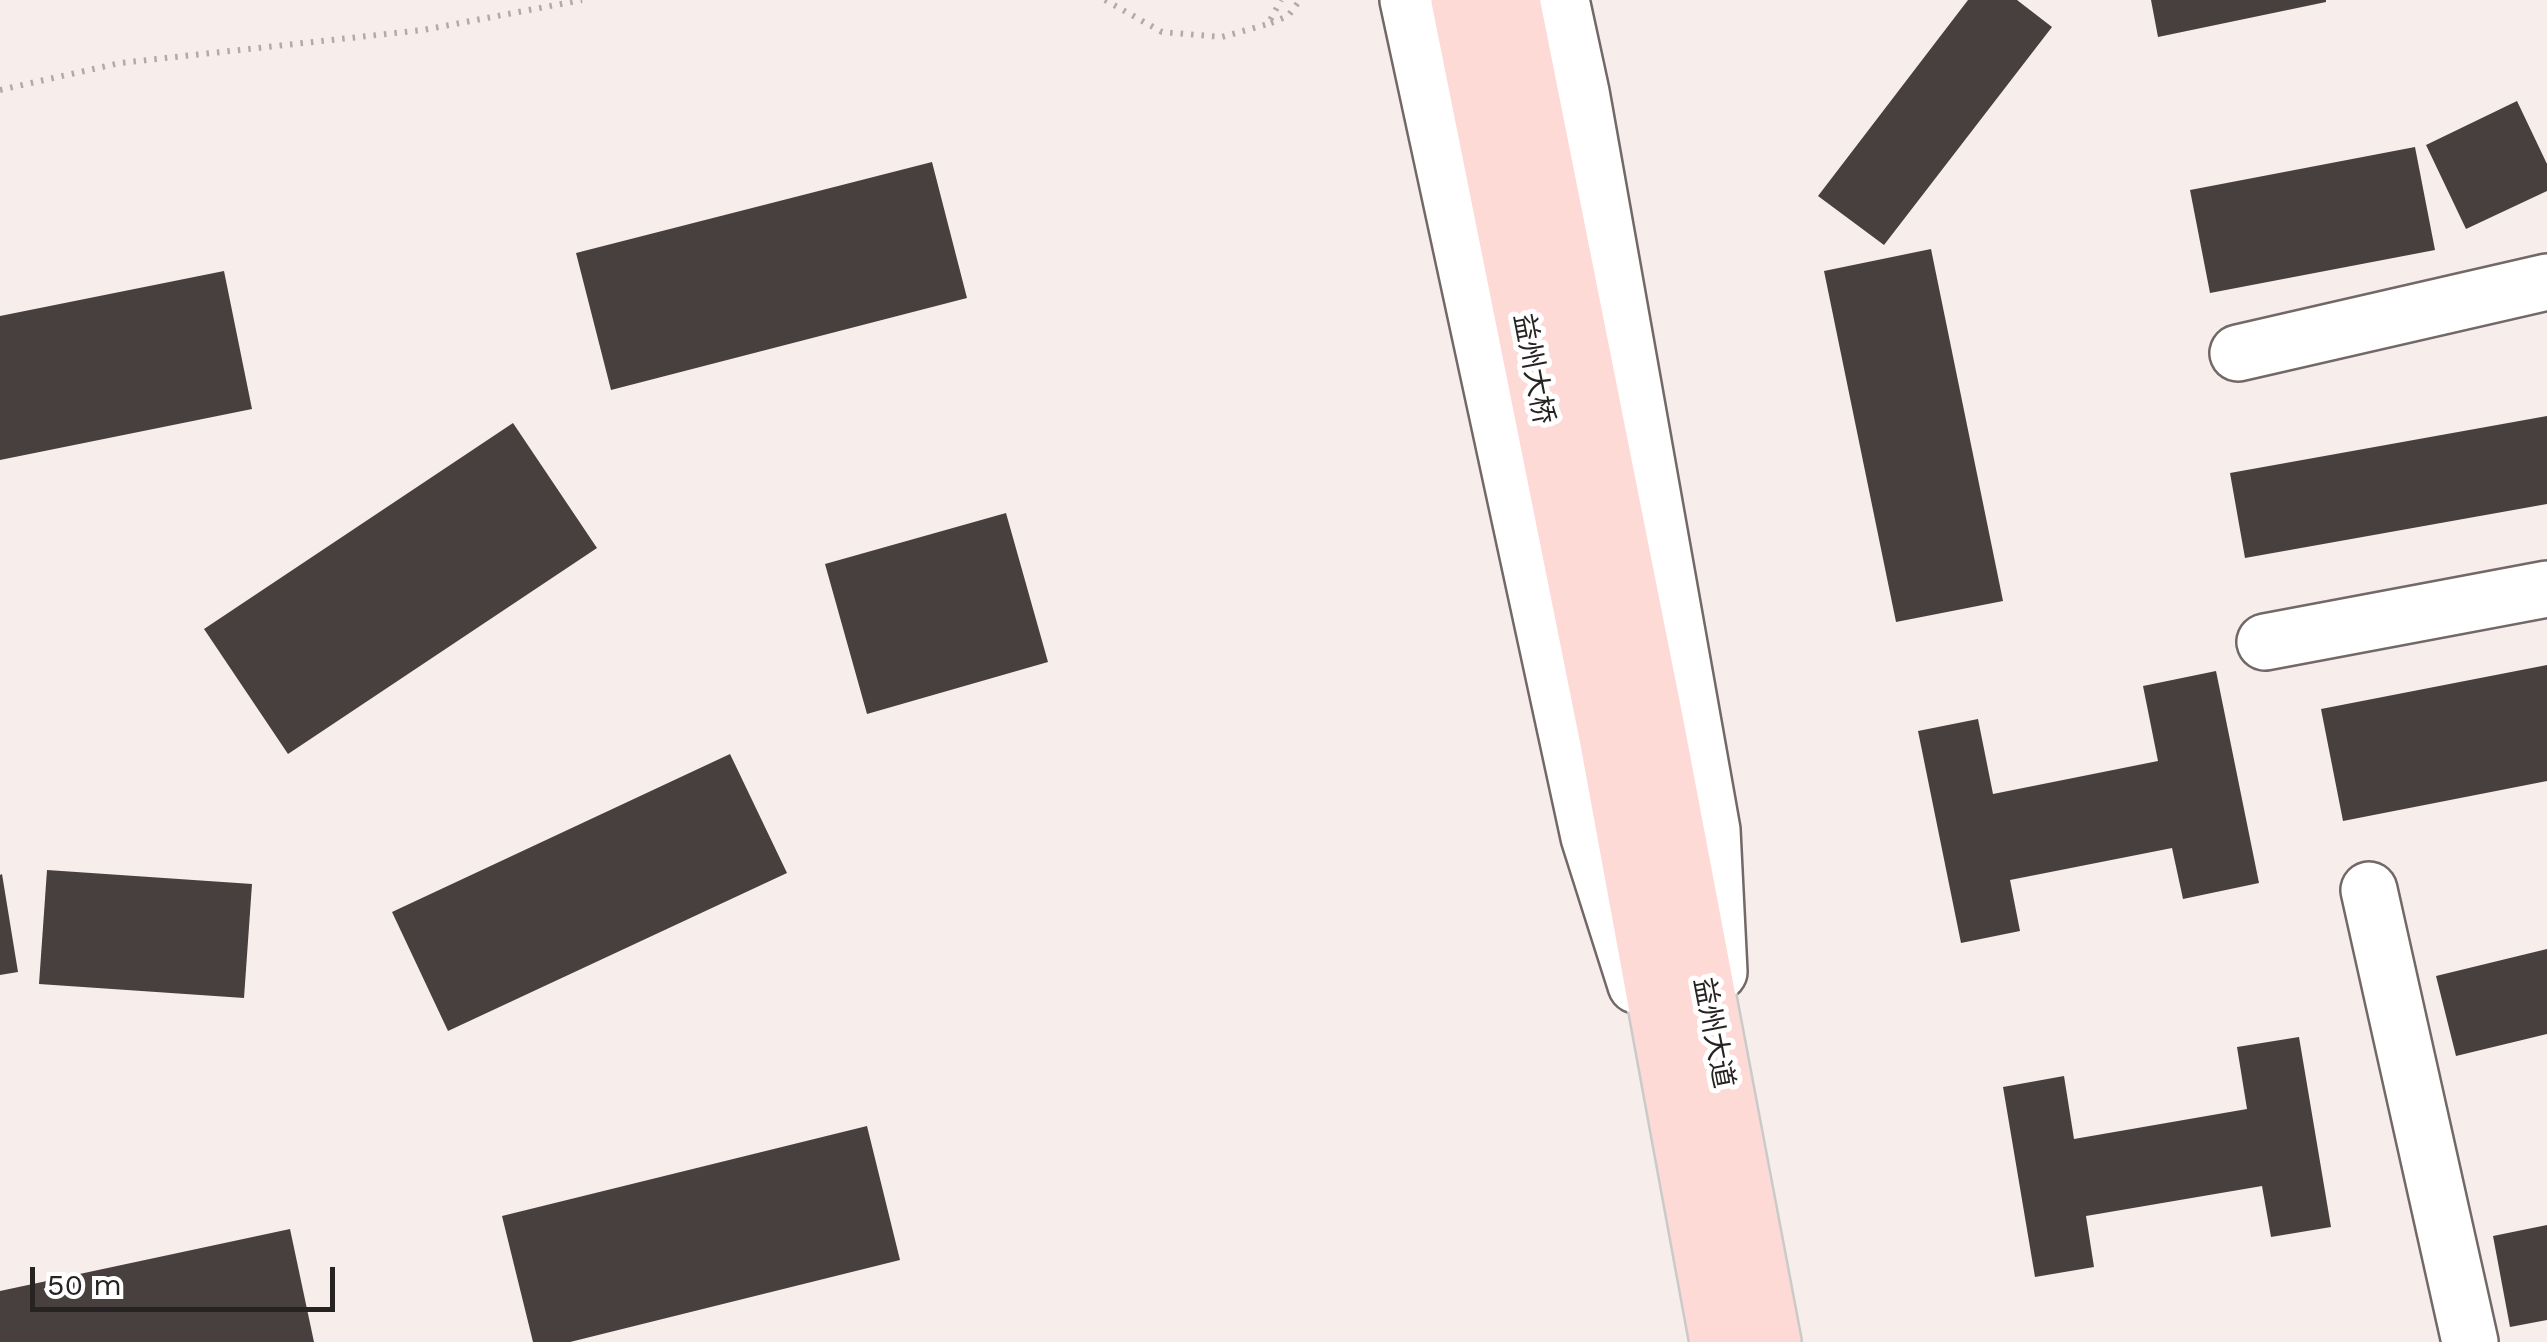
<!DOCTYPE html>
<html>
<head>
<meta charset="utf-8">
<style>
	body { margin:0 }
	#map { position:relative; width:2547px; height:1342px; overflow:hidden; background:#f7edeb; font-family:"Work Sans",sans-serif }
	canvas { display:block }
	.scale { position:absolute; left:30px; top:1267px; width:305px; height:45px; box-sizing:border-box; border:5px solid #262322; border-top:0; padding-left:12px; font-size:30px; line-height:35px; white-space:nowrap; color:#262322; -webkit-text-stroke:8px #fff; paint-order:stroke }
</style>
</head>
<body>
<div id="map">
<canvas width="2547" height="1342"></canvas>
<div class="scale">50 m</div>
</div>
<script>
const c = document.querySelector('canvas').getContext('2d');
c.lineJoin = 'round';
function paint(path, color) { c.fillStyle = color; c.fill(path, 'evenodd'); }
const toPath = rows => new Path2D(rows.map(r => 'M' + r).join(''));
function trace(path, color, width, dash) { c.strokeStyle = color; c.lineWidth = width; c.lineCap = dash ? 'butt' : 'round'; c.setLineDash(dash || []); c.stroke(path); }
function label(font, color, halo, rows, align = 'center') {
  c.font = font + ' "Work Sans","Noto Sans SC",sans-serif'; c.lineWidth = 10; c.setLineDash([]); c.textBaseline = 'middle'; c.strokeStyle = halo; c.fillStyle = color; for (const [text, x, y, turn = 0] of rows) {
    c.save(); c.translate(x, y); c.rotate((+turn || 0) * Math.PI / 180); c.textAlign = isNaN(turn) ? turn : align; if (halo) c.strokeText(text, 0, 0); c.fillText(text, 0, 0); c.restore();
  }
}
paint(toPath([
	[1968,0,2017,0,2052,27,1884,245,1818,196],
	[2151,0,2326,0,2326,2,2158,37],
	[2517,101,2547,164,2547,191,2466,229,2426,145],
	[2415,147,2435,250,2210,293,2190,190],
	[932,162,967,298,611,390,576,253],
	[1931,249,2003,601,1896,622,1824,271],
	[224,271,252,409,0,460,0,316],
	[2547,416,2547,504,2245,558,2230,473],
	[513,423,597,548,288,754,204,629],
	[1006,513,1048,662,867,714,825,564],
	[2547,665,2547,781,2343,821,2321,709],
	[2216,671,2259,883,2183,899,2172,848,2010,880,2020,931,1961,943,1918,731,1978,719,1993,794,2158,761,2143,686],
	[730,754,787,873,448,1031,392,912],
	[47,870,252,884,244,998,39,984],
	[2,874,18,972,0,975,0,875],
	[2547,949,2547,1034,2456,1056,2436,976],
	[2299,1037,2331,1227,2271,1237,2262,1186,2086,1216,2094,1267,2035,1277,2003,1087,2064,1076,2074,1139,2247,1109,2237,1047],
	[867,1126,900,1260,570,1342,533,1342,502,1216],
	[2547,1225,2547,1320,2510,1327,2493,1236],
	[290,1229,314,1342,0,1342,0,1291]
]), '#48403f');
const minor = toPath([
	[1408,0,1589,837,1636,985],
	[1561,0,1581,92,1712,830,1719,972],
	[2238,353,2547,282],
	[2265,642,2547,589],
	[2369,890,2470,1342]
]);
const major = toPath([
	[1459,0,1607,737,1718,1342],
	[1512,0,1656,723,1773,1342]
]);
trace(minor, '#716867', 60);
trace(major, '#cbcaca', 60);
trace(toPath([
	[1105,0,1162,32,1222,37,1268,24,1281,0],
	[1271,23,1288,16,1300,0],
	[0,90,120,63,423,30,582,0]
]), '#b1aaa8', 6, [2.5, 8]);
trace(minor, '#fff', 55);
trace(major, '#fddad6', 55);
label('28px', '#262322', '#fff', [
	["益州大桥",1533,369,79],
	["益州大道",1713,1033,79]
]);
</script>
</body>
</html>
